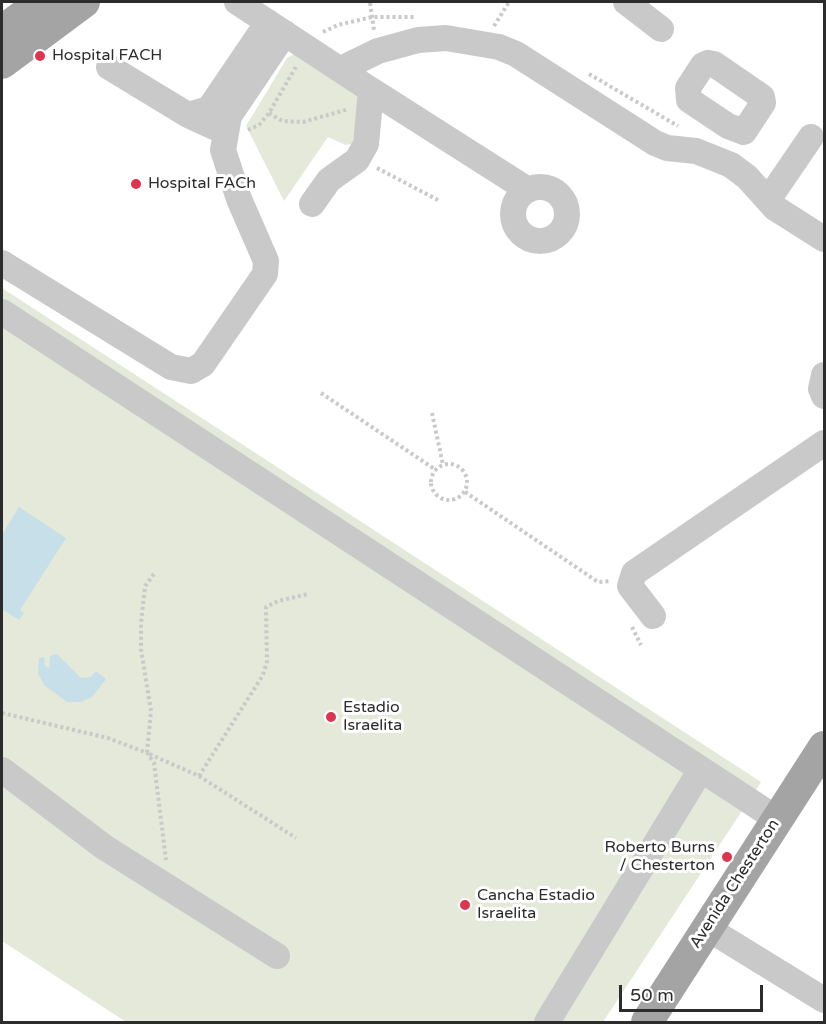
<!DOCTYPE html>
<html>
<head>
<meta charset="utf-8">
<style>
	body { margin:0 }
	#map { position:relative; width:826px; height:1024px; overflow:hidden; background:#fff; font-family:"Varela Round",sans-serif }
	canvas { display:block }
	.frame { position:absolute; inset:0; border:3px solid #2c2c2c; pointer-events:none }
	.scale { position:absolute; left:619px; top:985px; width:144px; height:27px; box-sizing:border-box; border:3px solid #2c2c2c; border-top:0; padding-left:8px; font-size:18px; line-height:21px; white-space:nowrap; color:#2c2c2c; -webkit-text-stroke:4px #fff; paint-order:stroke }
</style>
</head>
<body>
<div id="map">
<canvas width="826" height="1024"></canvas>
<div class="frame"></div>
<div class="scale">50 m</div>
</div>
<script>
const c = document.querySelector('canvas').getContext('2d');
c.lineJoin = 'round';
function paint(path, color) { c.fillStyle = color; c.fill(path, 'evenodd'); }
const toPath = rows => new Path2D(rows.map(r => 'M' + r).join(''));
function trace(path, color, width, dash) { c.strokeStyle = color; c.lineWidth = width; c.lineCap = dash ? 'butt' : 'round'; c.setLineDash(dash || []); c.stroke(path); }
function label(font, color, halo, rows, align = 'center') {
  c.font = font + ' "Varela Round",sans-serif'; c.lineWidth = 6; c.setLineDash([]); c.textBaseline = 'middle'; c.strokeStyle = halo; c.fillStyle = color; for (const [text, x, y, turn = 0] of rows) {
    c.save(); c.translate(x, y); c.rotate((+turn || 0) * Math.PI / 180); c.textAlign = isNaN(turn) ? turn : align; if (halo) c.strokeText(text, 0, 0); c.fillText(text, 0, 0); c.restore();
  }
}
paint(toPath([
	[296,53,362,99,352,144,345,145,328,137,284,201,246,126,287,58],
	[2,288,761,782,603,1022,126,1022,2,941]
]), '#e4e9da');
paint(toPath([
	[19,507,66,538,20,610,24,613,19,620,2,609,2,535],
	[57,654,81,678,91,677,96,671,106,679,92,697,81,702,67,702,44,685,38,673,39,658,44,657,45,666,49,668,50,656]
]), '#c6dfe9');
trace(toPath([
	[370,3,374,30],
	[494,26,509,2],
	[323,32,338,25,372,17,415,17],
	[589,74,678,126],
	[269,113,282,121,303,122,349,109],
	[248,130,259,125,269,113,297,65],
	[377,168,438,200],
	[321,393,436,470],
	[432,413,443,465],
	'431 482a18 18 0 1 1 36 0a18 18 0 1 1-36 0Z',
	[465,492,598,582,610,581],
	[154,574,145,586,141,623,141,649,151,711,147,753,199,776,263,675,267,661,266,607,278,601,308,594],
	[632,627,641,645],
	[2,713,108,738,147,753,154,763,166,860],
	[199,776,296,838]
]), '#c9c9c9', 4, [3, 3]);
trace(toPath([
	[237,2,371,90,366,144,357,160,329,180,312,204],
	[626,2,661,29],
	[708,63,714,64,762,97,763,103,744,132,728,126,689,100,688,88,703,65,708,63],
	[109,67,188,115,225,132],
	[341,69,378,51,418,40,446,38,499,47,516,54,655,143,667,148,696,151,731,165,747,177,775,208,824,239],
	[371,90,528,190],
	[188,115,209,109,268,22],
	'513 214a27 27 0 1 1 54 0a27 27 0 1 1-54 0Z',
	[768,200,811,137],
	[2,263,171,367,191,371,203,364,265,274,266,261,239,199,223,150,229,116,285,33],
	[2,312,777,819],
	[824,375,821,389,824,396],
	[653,616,630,586,634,573,824,443],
	[2,770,104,847,277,956],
	[707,928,824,1000],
	[547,1022,700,771]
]), '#c9c9c9', 26);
trace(toPath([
	[2,31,42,2],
	[2,63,84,2],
	[647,1022,824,747]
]), '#a4a4a4', 32);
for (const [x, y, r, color] of [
	[40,56,6,"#dd3450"],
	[136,184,6,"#dd3450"],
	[331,717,6,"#dd3450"],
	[727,857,6,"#dd3450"],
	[465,905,6,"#dd3450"]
]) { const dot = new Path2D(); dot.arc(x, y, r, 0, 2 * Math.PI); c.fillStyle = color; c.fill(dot); trace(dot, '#fff', 2); }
label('16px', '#2c2c2c', '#fff', [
	["Hospital FACH",52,56],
	["Hospital FACh",148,184],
	["Estadio",343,708],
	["Israelita",343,726],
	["Roberto Burns",715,848,"right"],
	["/ Chesterton",715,866,"right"],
	["Cancha Estadio",477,896],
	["Israelita",477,914]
], 'left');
label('16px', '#2c2c2c', '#fff', [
	["Avenida Chesterton",735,884,-57]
]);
</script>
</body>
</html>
